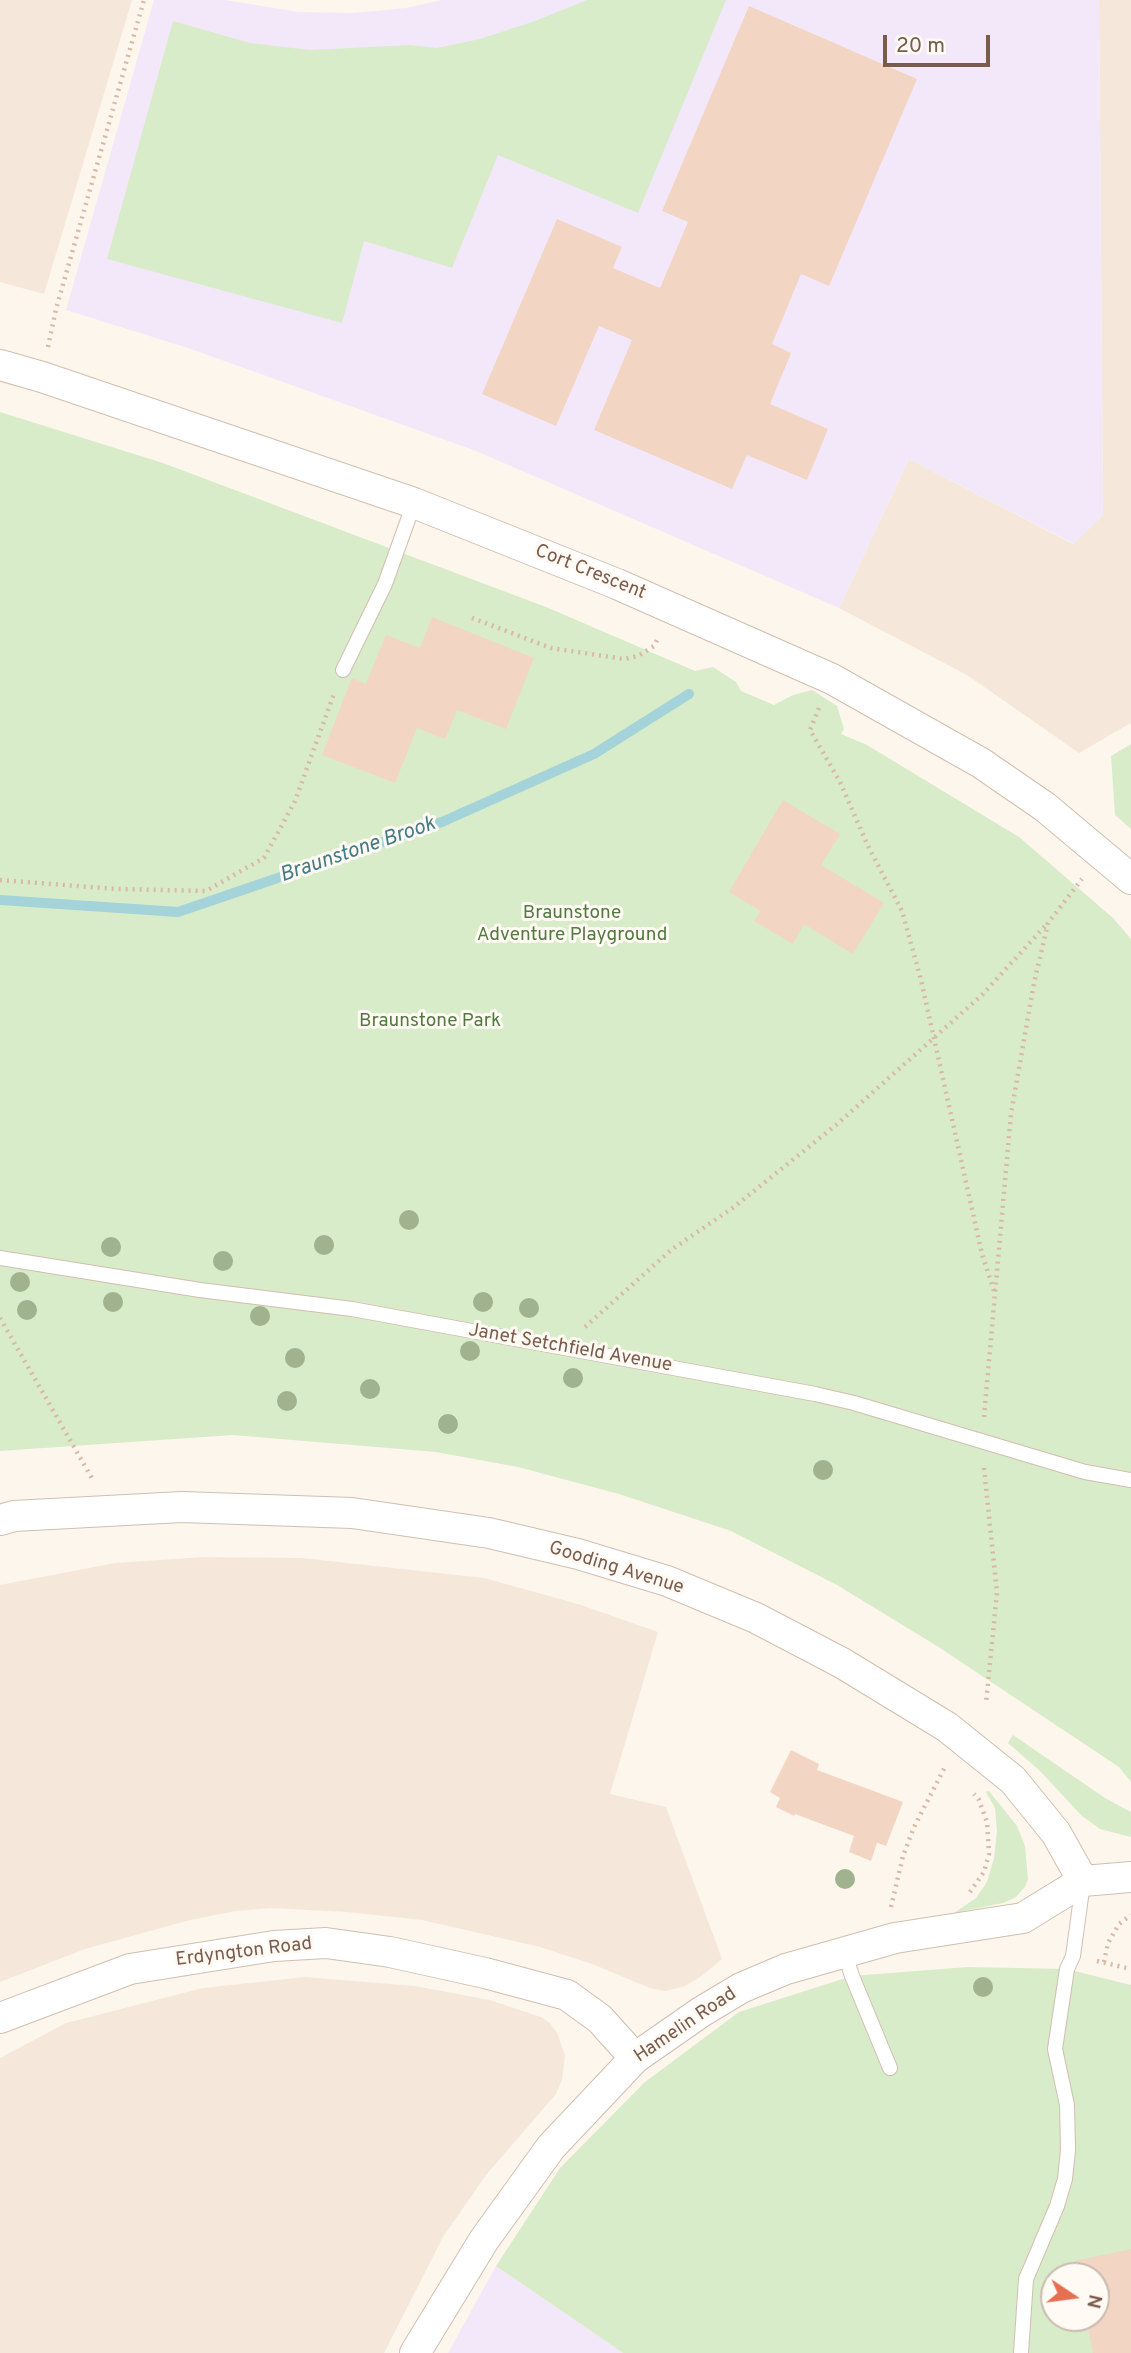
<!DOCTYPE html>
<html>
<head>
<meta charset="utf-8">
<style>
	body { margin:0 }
	#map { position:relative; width:1131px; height:2353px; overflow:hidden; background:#fdf6ec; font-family:Overpass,sans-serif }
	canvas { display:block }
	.north { position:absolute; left:1040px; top:2262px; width:70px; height:70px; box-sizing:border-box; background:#fffaf3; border:2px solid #cabbb1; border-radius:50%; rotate:103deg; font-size:19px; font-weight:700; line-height:28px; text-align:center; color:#7a5c4d }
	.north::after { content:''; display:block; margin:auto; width:24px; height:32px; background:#e76f51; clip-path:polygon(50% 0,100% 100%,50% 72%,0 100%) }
	.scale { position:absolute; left:883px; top:35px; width:107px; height:32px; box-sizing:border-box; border:4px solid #7a5c4d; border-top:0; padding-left:9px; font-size:21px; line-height:24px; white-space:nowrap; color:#7a5c4d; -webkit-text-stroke:5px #fffaf3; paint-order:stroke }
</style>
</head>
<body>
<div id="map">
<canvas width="1131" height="2353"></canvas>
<div class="north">N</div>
<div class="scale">20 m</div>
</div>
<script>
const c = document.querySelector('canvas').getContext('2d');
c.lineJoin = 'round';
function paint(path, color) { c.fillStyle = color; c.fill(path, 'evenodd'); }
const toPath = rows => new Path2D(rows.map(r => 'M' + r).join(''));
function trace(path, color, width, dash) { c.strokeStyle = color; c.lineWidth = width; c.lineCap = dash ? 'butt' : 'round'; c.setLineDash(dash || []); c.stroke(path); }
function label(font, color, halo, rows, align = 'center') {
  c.font = font + ' Overpass,sans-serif'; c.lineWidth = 6; c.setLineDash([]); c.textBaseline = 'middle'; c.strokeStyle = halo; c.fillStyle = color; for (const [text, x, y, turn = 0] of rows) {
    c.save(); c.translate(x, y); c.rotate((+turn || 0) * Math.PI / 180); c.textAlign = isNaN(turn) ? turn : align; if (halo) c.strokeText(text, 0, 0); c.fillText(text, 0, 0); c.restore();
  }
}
paint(toPath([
	[0,0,132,0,44,294,0,282],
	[1099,0,1131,0,1131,723,1079,753,967,675,839,608,909,459,1073,544,1103,515],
	[204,1557,302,1558,484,1578,578,1604,658,1632,610,1794,666,1807,722,1959,700,1977,685,1986,665,1991,650,1988,592,1964,540,1947,422,1920,347,1912,271,1908,235,1911,190,1920,85,1949,0,1982,0,1585,115,1563],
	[305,1977,415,1986,490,2000,541,2017,550,2023,557,2033,565,2055,562,2080,556,2094,486,2175,443,2237,384,2353,0,2353,0,2058,66,2023,203,1988]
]), '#f5e8da');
paint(toPath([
	[154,0,225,0,299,12,354,13,406,8,442,0,1099,0,1103,515,1074,544,909,459,839,608,476,451,188,348,66,310],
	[496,2266,623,2353,448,2353]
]), '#f3e8fa');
paint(toPath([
	[587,0,726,0,638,213,498,155,452,268,364,241,342,323,107,259,173,21,250,43,310,50,409,45,437,48,480,39,535,21],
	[0,412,163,463,546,607,695,671,713,667,736,682,741,691,774,705,793,695,812,690,837,706,844,729,841,734,867,745,1019,837,1113,918,1131,939,1131,1782,1119,1767,937,1646,837,1585,731,1531,619,1494,518,1467,436,1452,233,1435,0,1451],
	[1131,744,1131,829,1115,815,1111,756],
	[1013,1735,1105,1798,1131,1812,1131,1837,1100,1829,1082,1816,1040,1771,1008,1743],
	[989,1791,1017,1826,1025,1846,1028,1879,1025,1887,1016,1897,1003,1903,954,1913,976,1898,987,1882,994,1858,997,1831,995,1808,986,1792],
	[968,1967,1067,1969,1131,1985,1131,2353,623,2353,496,2266,560,2168,645,2082,739,2012,852,1976],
	[1054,2276,1096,2276,1096,2318,1054,2318]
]), '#d8ecc9');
trace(toPath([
	[0,900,178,912,442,822,594,754,689,694]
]), '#a5d3da', 10);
paint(toPath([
	[749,6,917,79,829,286,801,274,772,344,791,353,770,404,828,429,807,480,747,455,732,489,594,430,632,340,599,326,556,426,482,394,557,219,622,247,613,268,660,288,688,222,662,211],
	[432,617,534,658,506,729,457,710,445,739,417,728,395,783,322,755,352,678,366,684,386,635,420,648],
	[783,800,840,834,821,865,884,903,853,954,804,924,793,944,754,921,761,911,729,892],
	[791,1750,819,1764,817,1770,903,1802,886,1846,877,1843,871,1861,849,1852,854,1836,795,1814,794,1816,776,1807,780,1798,770,1792],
	[1131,2249,1131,2353,1093,2353,1086,2318,1096,2318,1096,2276,1078,2276,1075,2261]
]), '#f3d5c3');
const service = toPath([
	[343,670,385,584,414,503],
	[0,1258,200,1290,352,1309,815,1394,854,1403,1085,1472,1131,1480],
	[844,1951,852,1976,890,2068],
	[1021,2353,1026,2279,1057,2206,1065,2179,1068,2150,1067,2105,1055,2049,1067,1969,1073,1956,1083,1883]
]);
const minor = toPath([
	[0,365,42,377,414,503,617,584,832,679,981,763,1045,807,1131,879],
	[0,1520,14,1516,182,1507,352,1513,489,1533,578,1554,667,1581,756,1618,842,1663,947,1727,1013,1780,1056,1833,1083,1881,1131,1877],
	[0,2018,130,1969,274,1946,326,1943,390,1952,485,1973,567,1995,600,2019,635,2058],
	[415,2353,484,2240,551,2147,635,2058,701,2012,741,1988,786,1969,895,1938,1023,1918,1083,1881]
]);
trace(service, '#d1beb0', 16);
trace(minor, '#d1beb0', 32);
trace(toPath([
	[48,347,56,309,144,0],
	[472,618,551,648,624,659,638,656,654,646,659,636],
	[819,708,810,730,840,782,868,846,902,911,921,980,982,1254,994,1291],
	[0,880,116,889,206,891,239,872,264,858,295,801,335,691],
	[0,1318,93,1480],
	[585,1327,671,1250,734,1207,836,1125,982,995,1047,924],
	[984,1417,1011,1114,1034,983,1048,923,1082,879],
	[984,1468,997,1593,986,1703],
	[970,1892,984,1872,989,1854,987,1822,979,1800,974,1794],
	[891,1907,903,1856,914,1827,945,1767],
	[1097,1961,1131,1969],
	[1104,1962,1108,1943,1119,1924,1131,1915]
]), '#d9b8a5', 4.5, [2, 5]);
trace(service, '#fff', 14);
trace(minor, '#fff', 30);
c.fillStyle = '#a0b28e';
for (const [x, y] of [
	[409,1220],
	[324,1245],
	[111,1247],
	[223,1261],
	[20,1282],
	[113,1302],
	[483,1302],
	[529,1308],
	[27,1310],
	[260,1316],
	[470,1351],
	[295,1358],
	[573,1378],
	[370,1389],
	[287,1401],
	[448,1424],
	[823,1470],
	[845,1879],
	[983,1987]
]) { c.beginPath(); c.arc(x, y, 10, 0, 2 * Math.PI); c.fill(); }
label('19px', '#7a5c4d', '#fffaf3', [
	["Cort Crescent",590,573,22],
	["Janet Setchfield Avenue",570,1349,10],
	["Gooding Avenue",616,1569,17],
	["Erdyngton Road",244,1953,-7],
	["Hamelin Road",686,2026,-34]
]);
label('19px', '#537a41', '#fffaf3', [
	["Braunstone",572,914],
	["Adventure Playground",572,936],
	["Braunstone Park",430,1022]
]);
label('italic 21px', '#437c86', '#fffaf3', [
	["Braunstone Brook",358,851,-19]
]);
</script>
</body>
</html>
